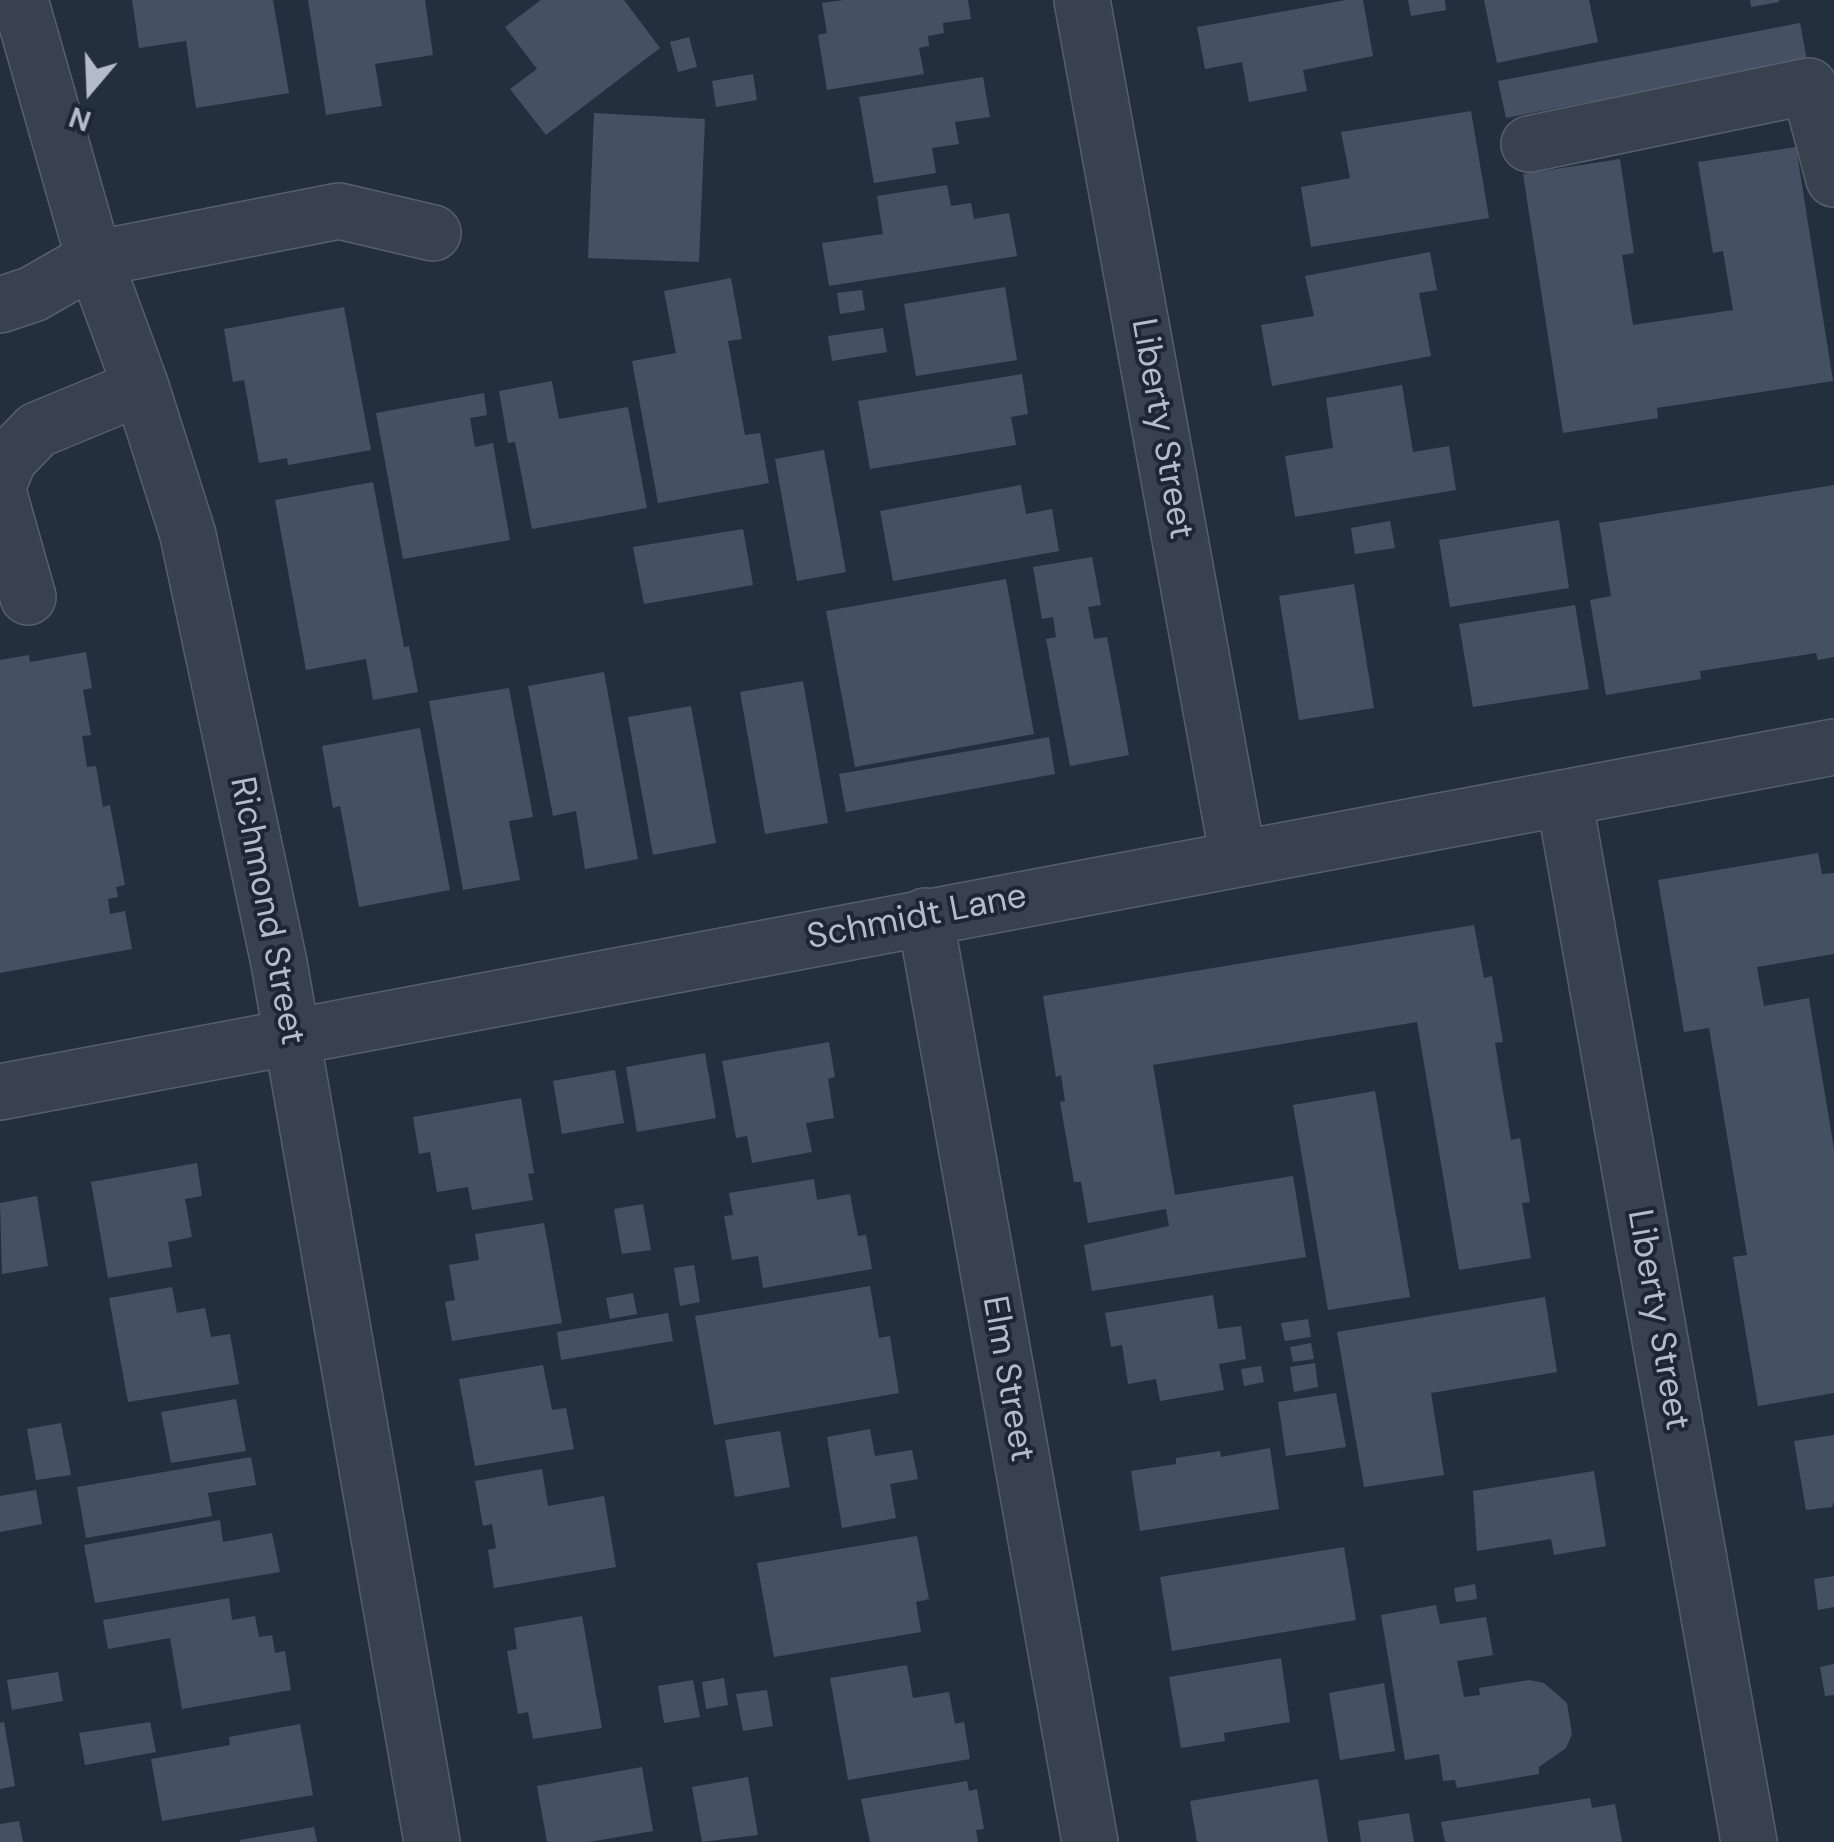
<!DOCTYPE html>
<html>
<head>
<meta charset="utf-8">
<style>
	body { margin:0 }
	#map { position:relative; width:1834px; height:1842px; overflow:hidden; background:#242f3e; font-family:"DM Sans",sans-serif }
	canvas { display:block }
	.north { position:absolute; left:40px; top:40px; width:100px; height:100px; -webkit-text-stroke:8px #1d2633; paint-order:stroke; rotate:199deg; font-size:28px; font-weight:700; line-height:40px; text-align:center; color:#b4bcc9 }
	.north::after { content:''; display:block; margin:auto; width:35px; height:45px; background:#b4bcc9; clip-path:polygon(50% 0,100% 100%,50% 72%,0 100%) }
</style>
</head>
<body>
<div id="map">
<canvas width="1834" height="1842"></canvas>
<div class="north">N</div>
</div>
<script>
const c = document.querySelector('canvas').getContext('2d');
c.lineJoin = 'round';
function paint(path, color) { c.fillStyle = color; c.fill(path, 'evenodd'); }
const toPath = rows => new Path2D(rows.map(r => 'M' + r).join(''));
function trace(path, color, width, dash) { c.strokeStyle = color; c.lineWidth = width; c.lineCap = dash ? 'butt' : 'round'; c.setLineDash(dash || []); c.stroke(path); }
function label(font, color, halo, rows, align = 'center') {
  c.font = font + ' "DM Sans",sans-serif'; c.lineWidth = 8; c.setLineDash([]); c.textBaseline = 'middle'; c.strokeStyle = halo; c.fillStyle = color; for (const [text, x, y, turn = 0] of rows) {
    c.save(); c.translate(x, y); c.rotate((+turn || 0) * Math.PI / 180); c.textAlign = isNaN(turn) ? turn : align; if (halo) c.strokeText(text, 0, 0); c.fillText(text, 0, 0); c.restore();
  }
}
paint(toPath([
	[132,0,273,0,289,93,196,108,186,41,139,48],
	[308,0,425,0,433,55,375,64,382,106,326,115],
	[541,0,624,0,660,48,546,135,510,89,537,69,505,27],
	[844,0,968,0,971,19,943,23,944,33,928,36,929,46,919,48,924,74,827,90,818,35,827,33,822,3],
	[1346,0,1363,0,1373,56,1303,70,1307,91,1249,102,1242,62,1205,69,1197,27],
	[1408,0,1445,0,1446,10,1411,16],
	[1484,0,1589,0,1598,42,1497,63],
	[1750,0,1779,0,1779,2,1751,7],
	[1800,23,1807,60,1506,118,1498,81],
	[689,37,697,67,678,72,670,42],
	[753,74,757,100,716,107,712,81],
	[983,77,990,117,955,122,959,144,932,148,936,173,874,183,859,97],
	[1471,111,1489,218,1311,247,1301,187,1350,178,1341,132],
	[594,113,705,119,699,262,588,258],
	[1796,147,1833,381,1657,408,1658,418,1563,433,1523,174,1620,159,1634,253,1622,255,1633,325,1733,310,1723,251,1713,253,1698,162],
	[947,185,951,206,971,203,974,219,1009,213,1017,256,829,286,822,243,883,234,877,196],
	[1430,252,1437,290,1419,293,1431,356,1272,386,1261,325,1314,316,1305,276],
	[731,278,742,339,728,341,745,435,760,433,769,483,658,503,632,361,676,353,664,291],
	[1005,287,1017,360,916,376,904,304],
	[862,290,865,310,840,314,837,293],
	[344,307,371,450,288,465,287,458,259,463,244,380,233,382,224,329],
	[883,328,887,352,832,361,828,336],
	[1022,374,1028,414,1011,417,1016,445,870,469,858,401],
	[552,381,559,419,628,407,647,508,532,529,515,442,508,443,499,391],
	[1402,385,1413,452,1449,446,1456,490,1295,517,1285,456,1333,448,1326,398],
	[484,393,487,415,470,418,475,447,493,443,510,540,403,559,376,413],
	[824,450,846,572,797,581,775,459],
	[373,482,404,647,409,646,418,692,373,700,366,659,306,670,275,500],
	[1021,485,1026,514,1052,509,1059,551,893,581,880,511],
	[1834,485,1834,657,1818,660,1816,653,1700,671,1701,679,1606,695,1590,600,1611,596,1599,523],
	[1559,520,1569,588,1450,607,1439,540],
	[1390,521,1395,548,1355,554,1351,528],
	[743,529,753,585,644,604,633,547],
	[1092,557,1101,605,1088,607,1094,639,1107,637,1129,755,1070,766,1046,639,1056,637,1053,617,1042,619,1033,567],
	[1006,579,1034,734,855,767,826,611],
	[1354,584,1374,708,1299,720,1279,596],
	[1575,605,1589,689,1473,707,1459,624],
	[86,652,92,688,83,690,91,735,82,736,87,767,96,766,103,807,110,805,125,885,116,887,118,897,108,899,110,914,125,911,132,949,0,973,0,660,29,655,30,662],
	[604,672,638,859,585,869,576,811,553,816,528,686],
	[803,681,828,823,765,834,740,692],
	[509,688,533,817,509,821,520,880,463,890,429,701],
	[691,706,716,843,653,855,628,717],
	[420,728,450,890,359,907,340,806,333,808,322,746],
	[1049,737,1055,774,846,812,839,774],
	[1818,853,1822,874,1834,873,1834,954,1757,967,1764,1006,1809,998,1834,1149,1834,1393,1758,1406,1733,1257,1747,1255,1709,1028,1684,1032,1658,880],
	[1474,925,1484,978,1492,976,1503,1042,1495,1043,1511,1140,1520,1138,1530,1202,1522,1203,1531,1258,1459,1270,1417,1022,1153,1065,1175,1195,1293,1176,1306,1257,1092,1291,1084,1245,1169,1226,1166,1209,1088,1223,1081,1182,1074,1182,1060,1102,1065,1101,1061,1075,1056,1077,1043,996],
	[829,1042,835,1077,828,1079,834,1118,806,1123,812,1152,752,1163,747,1136,736,1138,722,1061],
	[705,1053,716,1118,637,1132,626,1067],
	[615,1070,624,1123,562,1134,553,1081],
	[1375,1091,1410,1297,1328,1310,1293,1105],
	[521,1098,534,1173,528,1174,533,1200,472,1210,468,1187,437,1192,430,1152,419,1154,413,1117],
	[197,1163,202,1196,185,1199,192,1237,168,1242,172,1267,108,1278,91,1182],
	[814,1179,817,1200,850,1194,858,1236,866,1235,872,1269,763,1288,758,1256,732,1260,724,1216,733,1215,729,1193],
	[37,1196,48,1266,2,1274,0,1203],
	[643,1204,651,1250,622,1254,614,1209],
	[544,1223,562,1323,452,1341,445,1302,455,1300,449,1265,479,1260,475,1234],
	[694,1265,700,1302,680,1306,674,1268],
	[870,1286,879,1338,890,1336,899,1393,714,1425,695,1316],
	[172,1287,177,1313,205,1308,211,1337,230,1334,239,1384,128,1402,109,1298],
	[633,1293,637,1314,610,1319,606,1298],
	[1213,1295,1218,1329,1241,1326,1246,1359,1219,1364,1224,1390,1160,1401,1156,1379,1128,1384,1122,1345,1111,1347,1105,1313],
	[1545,1297,1557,1372,1431,1393,1444,1475,1364,1487,1337,1332],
	[668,1313,673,1341,561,1360,557,1332],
	[1308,1319,1311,1337,1285,1341,1281,1323],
	[1311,1343,1314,1359,1293,1362,1290,1347],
	[1315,1363,1318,1387,1294,1392,1290,1367],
	[543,1365,552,1410,566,1408,574,1449,475,1466,459,1379],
	[1261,1366,1264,1382,1244,1386,1241,1369],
	[1336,1393,1346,1447,1286,1456,1278,1402],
	[236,1399,246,1451,171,1463,161,1412],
	[61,1423,71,1475,36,1480,27,1429],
	[870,1429,875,1456,912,1450,918,1479,890,1484,896,1518,842,1528,827,1437],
	[780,1431,790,1487,735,1497,725,1440],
	[1834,1435,1834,1501,1832,1507,1806,1510,1794,1441],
	[1270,1448,1279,1509,1140,1531,1131,1471,1176,1464,1176,1458,1220,1451,1221,1457],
	[251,1457,256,1485,208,1493,212,1516,86,1538,77,1487],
	[542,1469,548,1506,604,1496,616,1567,494,1588,488,1550,496,1548,492,1524,483,1526,475,1481],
	[1594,1471,1606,1546,1554,1555,1551,1539,1477,1551,1473,1491],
	[36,1490,42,1524,0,1532,0,1496],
	[220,1520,223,1542,272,1533,280,1572,95,1603,84,1545],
	[917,1536,929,1599,916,1602,921,1632,774,1657,757,1563],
	[1344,1547,1356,1620,1172,1651,1160,1577],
	[1834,1576,1834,1607,1818,1610,1814,1579],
	[1475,1584,1477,1599,1456,1602,1454,1588],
	[229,1598,232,1620,255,1616,259,1637,272,1635,275,1653,285,1651,291,1690,182,1709,170,1638,108,1649,103,1620],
	[1436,1605,1440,1624,1486,1617,1493,1655,1457,1661,1464,1697,1480,1695,1479,1688,1529,1680,1544,1683,1567,1703,1572,1734,1566,1748,1539,1767,1539,1774,1457,1788,1455,1780,1443,1781,1439,1754,1405,1760,1381,1615],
	[582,1616,602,1728,533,1739,528,1712,518,1714,507,1651,517,1649,514,1628],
	[1281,1658,1290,1722,1224,1733,1225,1741,1181,1748,1169,1677],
	[1834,1664,1834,1695,1825,1696,1820,1667],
	[907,1665,913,1698,949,1692,955,1724,964,1722,970,1759,848,1780,830,1678],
	[58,1672,63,1701,12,1710,7,1680],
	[724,1678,728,1705,706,1709,702,1682],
	[693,1680,700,1717,664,1723,658,1686],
	[1384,1683,1395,1751,1340,1760,1329,1693],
	[767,1690,773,1726,743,1731,736,1694],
	[4,1722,15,1786,0,1789,0,1723],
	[150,1722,156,1752,85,1765,79,1733],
	[300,1724,313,1795,162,1821,151,1759,230,1745,229,1737],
	[642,1767,653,1831,589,1842,547,1842,537,1786],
	[748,1777,758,1835,702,1842,692,1787],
	[1318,1779,1328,1842,1197,1842,1190,1801],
	[967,1781,969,1791,977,1789,984,1829,976,1830,978,1842,870,1842,861,1799],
	[1590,1798,1592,1808,1615,1804,1622,1842,1445,1842,1441,1822],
	[1409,1813,1414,1842,1361,1842,1358,1821],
	[19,1821,23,1842,0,1842,0,1824],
	[314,1827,317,1842,240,1842,240,1840]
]), '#455162');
const minor = toPath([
	[20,0,94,259,141,387,188,535,279,963,432,1842],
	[1082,0,1238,858],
	[1529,144,1809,86,1834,179],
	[0,305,33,294,94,259,339,211,433,233],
	[0,481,9,459,37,430,141,387],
	[0,498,28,597],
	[1564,798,1749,1842],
	[925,916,1090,1842],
	[0,1092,1834,747]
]);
trace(minor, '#565f6c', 58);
trace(minor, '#38414e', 55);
label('35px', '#b4bcc9', '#1d2633', [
	["Liberty Street",1161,429,80],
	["Richmond Street",266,911,79],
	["Schmidt Lane",917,918,-11],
	["Liberty Street",1657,1320,80],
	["Elm Street",1007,1379,80]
]);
</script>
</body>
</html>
